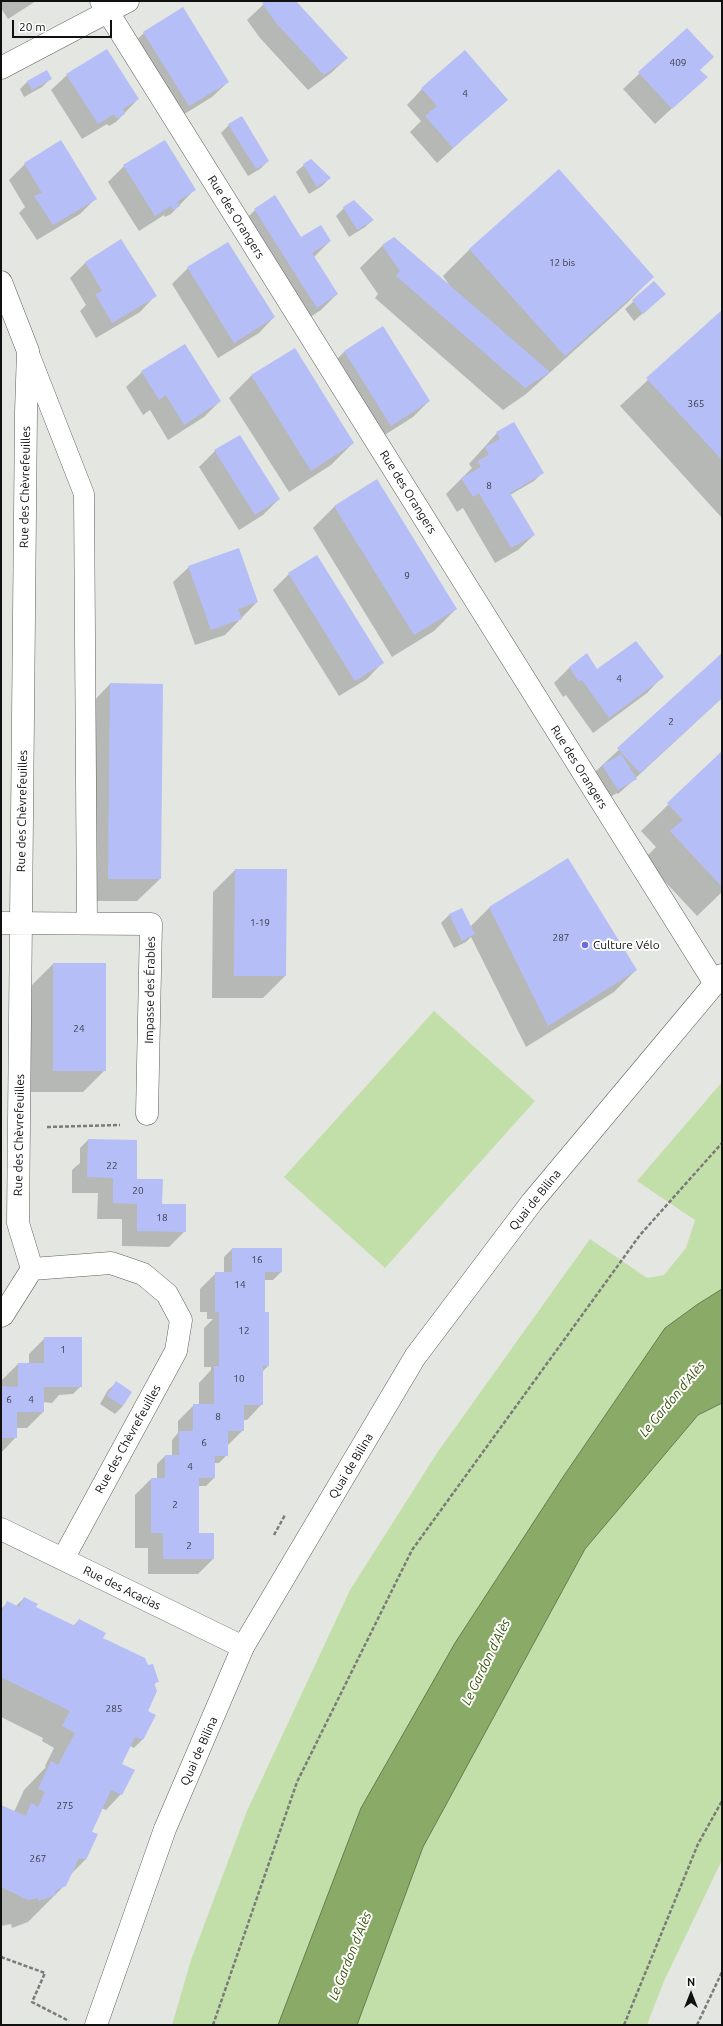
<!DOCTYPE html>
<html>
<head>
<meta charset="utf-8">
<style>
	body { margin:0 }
	#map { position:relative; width:723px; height:2026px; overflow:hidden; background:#e3e6e1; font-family:Ubuntu,sans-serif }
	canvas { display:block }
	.frame { position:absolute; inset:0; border:2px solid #0f100f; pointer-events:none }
	.north { position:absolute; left:671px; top:1974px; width:40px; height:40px; -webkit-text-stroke:3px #fff; paint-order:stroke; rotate:0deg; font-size:11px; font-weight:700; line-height:16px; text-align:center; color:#0f100f }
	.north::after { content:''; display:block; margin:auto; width:14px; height:18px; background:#0f100f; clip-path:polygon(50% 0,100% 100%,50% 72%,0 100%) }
	.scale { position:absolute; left:12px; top:20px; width:100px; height:18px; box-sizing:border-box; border:2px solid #0f100f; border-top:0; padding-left:5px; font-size:12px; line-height:14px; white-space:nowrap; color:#0f100f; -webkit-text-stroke:3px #fff; paint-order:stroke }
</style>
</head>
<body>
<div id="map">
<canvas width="723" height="2026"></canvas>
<div class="frame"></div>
<div class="north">N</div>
<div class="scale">20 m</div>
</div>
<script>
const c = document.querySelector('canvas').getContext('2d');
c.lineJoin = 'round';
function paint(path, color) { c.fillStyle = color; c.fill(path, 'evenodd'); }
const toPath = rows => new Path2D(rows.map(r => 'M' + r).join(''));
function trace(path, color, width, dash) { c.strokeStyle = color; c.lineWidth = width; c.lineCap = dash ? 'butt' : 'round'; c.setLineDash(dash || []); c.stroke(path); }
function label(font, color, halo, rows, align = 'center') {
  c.font = font + ' Ubuntu,sans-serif'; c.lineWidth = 4; c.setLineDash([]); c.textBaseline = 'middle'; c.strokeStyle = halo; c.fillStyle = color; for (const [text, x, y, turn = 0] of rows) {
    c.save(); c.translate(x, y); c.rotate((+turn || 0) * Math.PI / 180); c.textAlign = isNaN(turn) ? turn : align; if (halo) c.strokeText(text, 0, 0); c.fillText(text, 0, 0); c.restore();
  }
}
paint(toPath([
	[434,1011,535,1101,385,1268,284,1177],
	[722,1082,722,1289,698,1304,665,1328,563,1477,361,1808,278,2025,172,2025,191,1960,247,1811,350,1590,437,1453,590,1239,647,1278,664,1275,686,1248,695,1220,637,1181],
	[722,1403,722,1860,664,1981,647,2025,357,2025,423,1847,585,1549,698,1415]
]), '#c3dfa9');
const water = toPath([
	[722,1289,722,1403,698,1415,585,1549,423,1847,357,2025,278,2025,361,1808,455,1643,563,1477,665,1328,698,1304,722,1289]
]);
paint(water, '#89ab67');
trace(water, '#647c4d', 1);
paint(toPath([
	[1,1,36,1,8,19,1,8],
	[267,1,295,1,347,58,331,73,308,90,260,38,247,20],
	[687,29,699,70,706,77,655,124,623,89],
	[144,33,228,82,212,97,173,121,128,48],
	[67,75,138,99,116,122,109,126,107,124,82,139,51,90],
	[50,79,42,87,24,97,20,89,28,81],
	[422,89,507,99,437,163,410,132,421,121,407,105],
	[241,117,268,161,260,169,248,176,221,133,229,125],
	[25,164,95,199,80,214,37,240,19,213,25,207,9,180],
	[304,165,330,178,322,186,309,194,296,172],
	[124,166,194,190,171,214,165,217,164,215,139,231,108,182],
	[275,197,301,238,330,241,314,257,337,294,321,310,301,323,239,226,255,210],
	[344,208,373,220,365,227,349,237,336,216],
	[227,243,274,317,259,333,218,358,172,284,188,268],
	[383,245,452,289,443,276,470,249,653,277,626,304,526,394,503,410,375,298,378,294,360,268],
	[85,263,155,296,140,312,96,338,80,311,86,305,70,278],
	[654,283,656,302,634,321,625,309],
	[722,311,722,518,620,406],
	[383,327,429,401,413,417,375,441,329,367,344,352],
	[294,349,353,443,331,465,289,492,229,398,251,376],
	[142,372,220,401,204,417,168,440,150,410,143,415,126,387],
	[497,433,542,473,534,481,510,495,534,535,518,550,495,563,463,508,457,512,446,494,472,468,469,464],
	[215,451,279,499,263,515,239,530,199,467],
	[335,506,456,609,434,631,392,657,313,528],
	[189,567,257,602,225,635,195,645,173,582],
	[289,574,382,663,367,679,339,696,273,590],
	[722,654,722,698,627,786,618,794,617,793,610,797,595,774,596,771],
	[587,655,597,670,662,677,647,693,593,733,566,695,563,697,554,683,569,668],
	[110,684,162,685,160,879,137,901,86,901,88,707],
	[722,753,722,892,697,916,644,859,656,847,641,831],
	[235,870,285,976,263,998,212,998,213,892],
	[490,907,636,970,614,992,526,1047,471,937,466,942,454,948,441,923,449,915,461,909,470,927],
	[53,964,105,1070,83,1092,31,1092,31,986],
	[88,1140,136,1180,185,1231,169,1247,122,1246,122,1219,97,1219,98,1193,72,1193,72,1170,80,1163,80,1148],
	[232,1249,281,1272,273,1280,264,1280,264,1313,268,1366,262,1372,262,1404,247,1420,243,1420,243,1430,227,1446,227,1455,219,1463,214,1463,214,1478,206,1486,198,1486,198,1534,213,1559,198,1574,148,1574,148,1548,135,1548,135,1495,151,1479,157,1479,157,1464,165,1456,172,1456,172,1440,178,1433,178,1421,194,1405,199,1405,199,1383,211,1370,211,1367,204,1367,204,1328,213,1319,207,1319,207,1312,200,1312,200,1289,216,1273,224,1273,224,1257],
	[45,1338,81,1386,73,1394,59,1395,52,1403,43,1402,43,1412,27,1428,16,1428,16,1437,1,1453,2,1380,18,1364,29,1364,29,1354],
	[116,1383,123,1406,115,1414,100,1404,108,1390],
	[24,1598,35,1608,73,1626,79,1620,157,1681,154,1685,146,1711,142,1740,134,1748,130,1746,121,1764,121,1794,106,1810,101,1808,90,1832,92,1845,85,1860,70,1875,65,1885,28,1922,12,1928,11,1924,1,1926,1,1806,14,1812,24,1790,46,1767,45,1766,54,1748,42,1741,43,1738,1,1717,1,1609,8,1602,16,1606]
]), '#0003');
paint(toPath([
	[265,1,296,1,348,58,324,75,276,23,262,3],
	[183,7,229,82,189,106,143,32],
	[687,28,714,57,700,70,708,77,672,109,638,72],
	[107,49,139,99,123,109,125,114,117,119,114,114,98,124,66,74],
	[465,50,508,100,453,148,425,116,437,106,421,88],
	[47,70,52,79,32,90,27,81],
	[242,116,269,161,256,169,228,124],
	[61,140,97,199,53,225,34,196,42,193,24,163],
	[165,140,196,190,177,202,180,206,173,210,171,206,155,216,123,165],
	[311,159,331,178,317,187,303,164],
	[559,169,654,277,565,356,469,249],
	[275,195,301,237,321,225,331,241,312,253,338,294,317,308,254,209],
	[354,200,374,220,357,230,343,207],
	[394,237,550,372,525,388,396,276,400,271,382,245],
	[121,239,157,296,112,323,95,294,102,291,85,262],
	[228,242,275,317,234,343,187,267],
	[654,281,666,294,643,314,632,300],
	[722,310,722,460,646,378],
	[383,326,430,401,391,426,344,351],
	[185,344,221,401,184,425,166,395,159,400,141,371],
	[295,348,354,443,311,471,251,375],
	[514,422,544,473,510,493,535,535,511,548,479,493,473,497,461,478,481,467,477,461,489,455,485,447,500,439,496,432],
	[240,435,280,499,255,515,214,450],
	[377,479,457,609,414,635,334,506],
	[239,548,258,602,238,609,242,619,211,630,188,566],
	[317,555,384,663,355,681,288,573],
	[636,641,664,677,609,718,582,680,579,682,569,667,587,653,597,669],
	[722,653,722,698,640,773,617,748],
	[110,683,163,684,161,879,108,879],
	[722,751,722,887,670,831,683,820,667,803],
	[621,754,637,779,618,790,602,765],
	[568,858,637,970,548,1026,489,907],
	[235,869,287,869,286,976,234,976],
	[462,908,475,934,462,941,449,914],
	[53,963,106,963,106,1071,53,1071],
	[88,1139,137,1140,137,1179,163,1179,162,1204,186,1204,186,1232,137,1231,137,1204,113,1203,113,1178,87,1177],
	[232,1248,282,1248,282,1272,265,1272,265,1312,269,1312,269,1366,263,1366,263,1405,244,1405,244,1431,228,1431,228,1456,215,1456,215,1478,199,1478,199,1533,214,1533,214,1559,163,1559,163,1533,151,1533,151,1478,165,1478,165,1455,179,1455,179,1431,193,1431,193,1404,214,1404,214,1366,219,1366,219,1312,215,1312,215,1272,232,1272],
	[44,1337,82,1337,82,1387,44,1387,44,1412,17,1412,17,1438,1,1438,1,1386,18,1387,18,1363,44,1363],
	[116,1381,132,1392,123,1406,107,1396],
	[24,1597,38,1604,36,1607,75,1626,79,1619,106,1633,103,1638,145,1658,148,1665,153,1664,159,1682,154,1683,157,1691,148,1711,156,1715,143,1740,135,1737,122,1764,135,1770,122,1795,111,1790,92,1832,98,1834,86,1860,79,1858,66,1886,55,1891,56,1895,39,1901,38,1898,28,1900,1,1887,1,1805,26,1816,31,1803,38,1807,45,1792,38,1789,51,1761,58,1765,75,1733,62,1726,70,1711,1,1677,1,1613,7,1601,19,1607]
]), '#b6bef7');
const service = toPath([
	[28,351,84,494,87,923]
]);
const minor = toPath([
	[101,1,714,982],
	[1,68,128,1],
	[1,282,28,351,26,412,18,1223,32,1269,3,1315,1,1316],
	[1,923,151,924,147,1114],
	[32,1269,111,1263,143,1274,167,1294,181,1320,176,1351,63,1559],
	[1,1529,243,1647]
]);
const secondary = toPath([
	[96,2025,165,1829,243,1647,415,1357,532,1202,722,975]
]);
trace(service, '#5e605c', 21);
trace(minor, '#5e605c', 23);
trace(secondary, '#5e605c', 23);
trace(toPath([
	[47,1127,120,1125],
	[274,1535,285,1515],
	[1,1957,45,1973,32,2002,69,2021],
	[213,2025,297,1782,412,1550,640,1235,722,1143],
	[624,2025,698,1844,722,1801],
	[697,2025,722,1972]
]), '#7a7c79', 2.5, [4, 2]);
trace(service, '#fff', 20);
trace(minor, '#fff', 22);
trace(secondary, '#fff', 22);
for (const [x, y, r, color] of [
	[585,945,4,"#676be4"]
]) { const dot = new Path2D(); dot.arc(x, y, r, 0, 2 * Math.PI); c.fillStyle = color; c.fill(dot); trace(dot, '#fff', 1.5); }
label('10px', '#393c49', null, [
	["409",678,63],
	["4",465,94],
	["12 bis",562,263],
	["365",696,404],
	["8",489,486],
	["9",407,576],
	["4",619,679],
	["2",671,722],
	["1-19",260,923],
	["287",561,938],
	["24",79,1029],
	["22",112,1166],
	["20",138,1191],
	["18",162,1218],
	["16",257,1260],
	["14",240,1285],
	["12",244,1331],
	["1",63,1350],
	["10",239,1379],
	["6",9,1400],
	["4",31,1400],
	["8",218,1417],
	["6",204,1443],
	["4",190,1467],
	["2",175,1505],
	["2",189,1546],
	["285",114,1709],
	["275",65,1806],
	["267",38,1859]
]);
label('12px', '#0f100f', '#fff', [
	["Rue des Orangers",236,217,58],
	["Rue des Chèvrefeuilles",25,487,-89],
	["Rue des Orangers",408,492,58],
	["Rue des Orangers",579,767,58],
	["Rue des Chèvrefeuilles",22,811,-89],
	["Impasse des Érables",150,990,-89],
	["Rue des Chèvrefeuilles",19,1135,-89],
	["Quai de Bilina",535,1200,-51],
	["Rue des Chèvrefeuilles",128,1439,-61],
	["Quai de Bilina",351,1466,-59],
	["Rue des Acacias",122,1588,26],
	["Quai de Bilina",199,1751,-66]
]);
label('12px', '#0f100f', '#fff', [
	["Culture Vélo",593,945]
], 'left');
label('italic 13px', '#325002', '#fff', [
	["Le Gardon d'Alès",672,1399,-50],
	["Le Gardon d'Alès",486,1662,-64],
	["Le Gardon d'Alès",350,1956,-68]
]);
</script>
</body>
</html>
